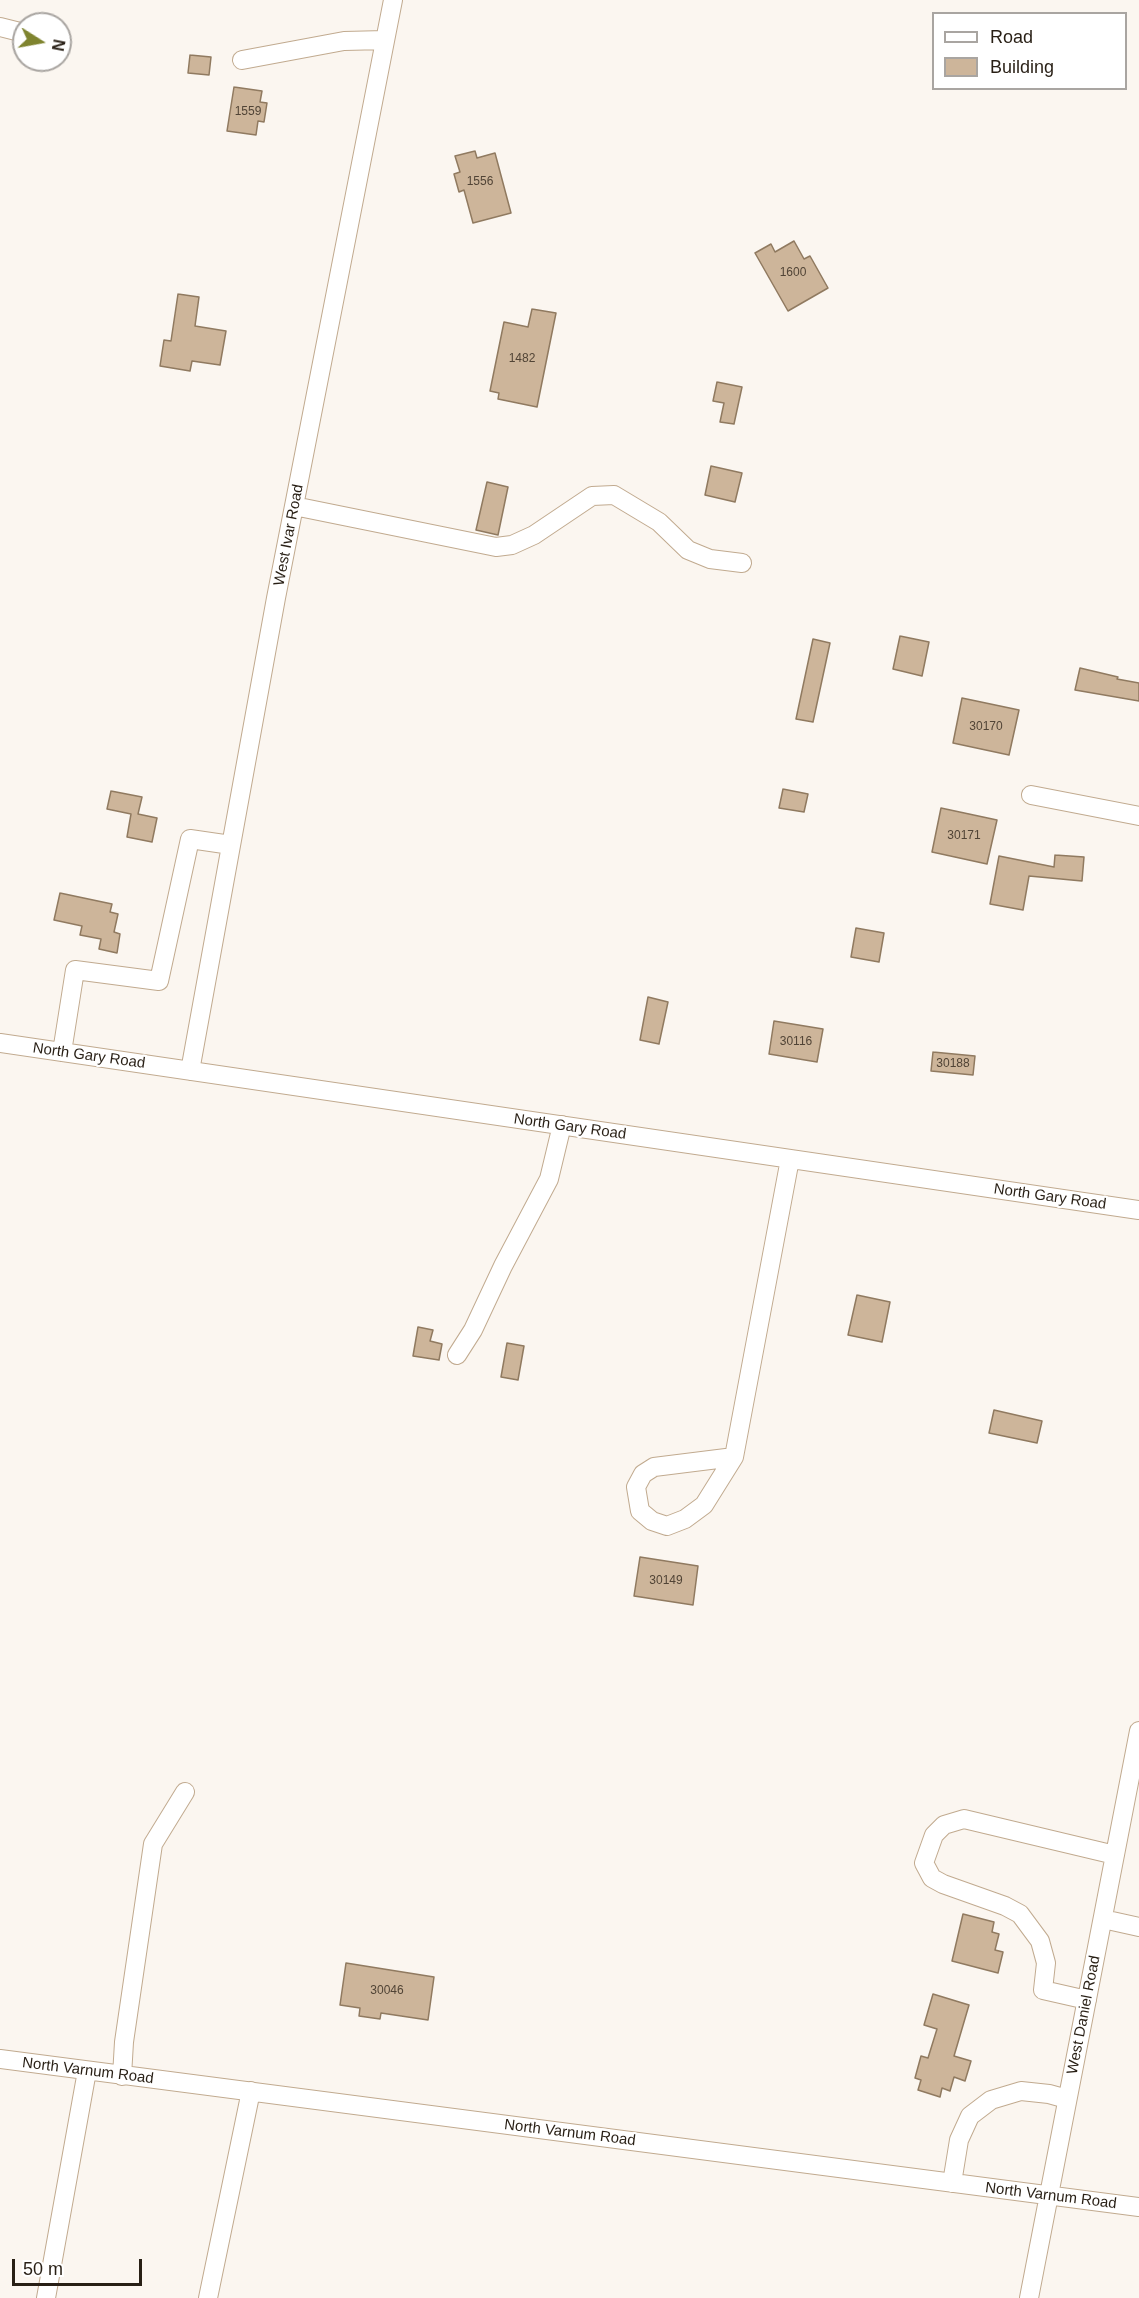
<!DOCTYPE html>
<html>
<head>
<meta charset="utf-8">
<style>
	body { margin:0 }
	#map { position:relative; width:1139px; height:2298px; overflow:hidden; background:#fbf6f0; font-family:Helvetica,sans-serif }
	canvas { display:block }
	.legend { position:absolute; left:932px; top:12px; width:195px; height:78px; box-sizing:border-box; background:#fff; border:2px solid #a9a5a1; margin:0; padding:8px 10px; list-style:none; font-size:18px; color:#281f15 }
	.legend li { display:flex; align-items:center; gap:12px; height:30px }
	.legend b { width:30px; border:2px solid #a9a5a1 }
	.north { position:absolute; left:12px; top:12px; width:60px; height:60px; box-sizing:border-box; background:#fff; border:2px solid #a9a5a1; border-radius:50%; rotate:101deg; font-size:16px; font-weight:700; line-height:24px; text-align:center; color:#281f15 }
	.north::after { content:''; display:block; margin:auto; width:21px; height:27px; background:#7f842f; clip-path:polygon(50% 0,100% 100%,50% 72%,0 100%) }
	.scale { position:absolute; left:12px; top:2259px; width:130px; height:27px; box-sizing:border-box; border:3px solid #281f15; border-top:0; padding-left:8px; font-size:18px; line-height:21px; white-space:nowrap; color:#281f15; -webkit-text-stroke:4px #fff; paint-order:stroke }
</style>
</head>
<body>
<div id="map">
<canvas width="1139" height="2298"></canvas>
<ul class="legend">
<li><b style="height:8px;background:#fff"></b>Road</li>
<li><b style="height:16px;background:#cdb59a"></b>Building</li>
</ul>
<div class="north">N</div>
<div class="scale">50 m</div>
</div>
<script>
const c = document.querySelector('canvas').getContext('2d');
c.lineJoin = 'round';
function paint(path, color) { c.fillStyle = color; c.fill(path, 'evenodd'); }
const toPath = rows => new Path2D(rows.map(r => 'M' + r).join(''));
function trace(path, color, width, dash) { c.strokeStyle = color; c.lineWidth = width; c.lineCap = dash ? 'butt' : 'round'; c.setLineDash(dash || []); c.stroke(path); }
function label(font, color, halo, rows, align = 'center') {
  c.font = font + ' Helvetica,sans-serif'; c.lineWidth = 4.5; c.setLineDash([]); c.textBaseline = 'middle'; c.strokeStyle = halo; c.fillStyle = color; for (const [text, x, y, turn = 0] of rows) {
    c.save(); c.translate(x, y); c.rotate((+turn || 0) * Math.PI / 180); c.textAlign = isNaN(turn) ? turn : align; if (halo) c.strokeText(text, 0, 0); c.fillText(text, 0, 0); c.restore();
  }
}
const building = toPath([
	[190,55,211,57,209,75,188,73,190,55],
	[234,87,262,91,260,102,267,103,264,122,258,121,256,135,227,131,234,87],
	[475,151,477,158,495,153,511,213,473,223,464,190,459,192,454,174,460,172,455,156,475,151],
	[794,241,804,259,810,256,828,288,788,311,755,253,771,244,775,252,794,241],
	[178,294,199,297,195,326,226,331,220,365,192,361,190,371,160,366,164,340,171,341,178,294],
	[532,309,556,313,537,407,498,399,499,393,490,391,504,322,528,327,532,309],
	[717,382,742,387,734,424,720,422,724,403,713,401,717,382],
	[711,466,742,473,735,502,705,495,711,466],
	[487,482,508,487,498,535,476,530,487,482],
	[900,636,929,642,922,676,893,669,900,636],
	[813,639,830,643,813,722,796,719,813,639],
	[1080,668,1118,677,1117,679,1139,683,1139,701,1075,690,1080,668],
	[962,698,1019,710,1009,755,953,743,962,698],
	[783,789,808,794,804,812,779,808,783,789],
	[111,791,142,797,138,814,157,818,152,842,127,837,131,814,107,809,111,791],
	[941,808,997,820,987,864,932,852,941,808],
	[1055,855,1084,857,1082,881,1029,876,1023,910,990,904,999,856,1054,867,1055,855],
	[60,893,112,904,110,912,118,914,114,932,120,934,117,953,99,949,101,939,80,935,82,926,54,920,60,893],
	[856,928,884,933,879,962,851,957,856,928],
	[648,997,668,1002,659,1044,640,1040,648,997],
	[774,1021,823,1029,817,1062,769,1054,774,1021],
	[933,1052,975,1056,973,1075,931,1071,933,1052],
	[857,1295,890,1302,882,1342,848,1335,857,1295],
	[418,1327,433,1330,430,1341,442,1344,439,1360,413,1356,418,1327],
	[507,1343,524,1346,518,1380,501,1377,507,1343],
	[994,1410,1042,1421,1037,1443,989,1433,994,1410],
	[640,1557,698,1566,693,1605,634,1596,640,1557],
	[963,1914,994,1922,992,1932,999,1934,995,1950,1003,1952,998,1973,952,1961,963,1914],
	[346,1963,434,1977,428,2020,381,2013,380,2019,359,2016,360,2008,340,2005,346,1963],
	[933,1994,969,2005,954,2056,971,2061,965,2081,954,2077,950,2091,942,2088,940,2097,918,2090,921,2080,915,2078,921,2056,928,2058,937,2029,924,2025,933,1994]
]);
paint(building, '#cdb59a');
trace(building, '#907a60', 1.5);
const minor = toPath([
	[0,27,24,33],
	[242,60,344,41,385,40],
	[294,506,496,547,512,545,534,535,592,496,614,495,659,522,688,550,710,559,742,563],
	[1031,795,1139,816],
	[0,1043,1139,1210],
	[62,1052,75,970,159,981,190,839,231,845],
	[190,1071,276,598,393,0],
	[457,1355,473,1330,503,1266,549,1179,562,1125],
	[734,1457,654,1467,643,1474,636,1487,640,1511,652,1521,667,1526,685,1519,704,1505,734,1457,790,1159],
	[1103,1919,1139,1927],
	[1087,2000,1043,1990,1046,1963,1040,1941,1020,1914,1005,1906,943,1884,932,1878,924,1863,934,1835,944,1825,964,1819,1115,1855],
	[0,2059,1139,2207],
	[122,2076,124,2042,153,1844,185,1792],
	[952,2183,959,2140,970,2116,991,2100,1021,2091,1049,2094,1067,2099],
	[46,2298,87,2071],
	[208,2298,251,2091],
	[1029,2298,1139,1731]
]);
trace(minor, '#c1aa8f', 20);
trace(minor, '#fff', 18);
label('12px', '#514436', null, [
	["1559",248,112],
	["1556",480,182],
	["1600",793,273],
	["1482",522,359],
	["30170",986,727],
	["30171",964,836],
	["30116",796,1042],
	["30188",953,1064],
	["30149",666,1581],
	["30046",387,1991]
]);
label('15px', '#281f15', '#fff', [
	["West Ivar Road",289,535,-79],
	["North Gary Road",89,1056,8],
	["North Gary Road",570,1127,8],
	["North Gary Road",1050,1197,8],
	["West Daniel Road",1084,2015,-79],
	["North Varnum Road",88,2071,7],
	["North Varnum Road",570,2133,7],
	["North Varnum Road",1051,2196,7]
]);
</script>
</body>
</html>
